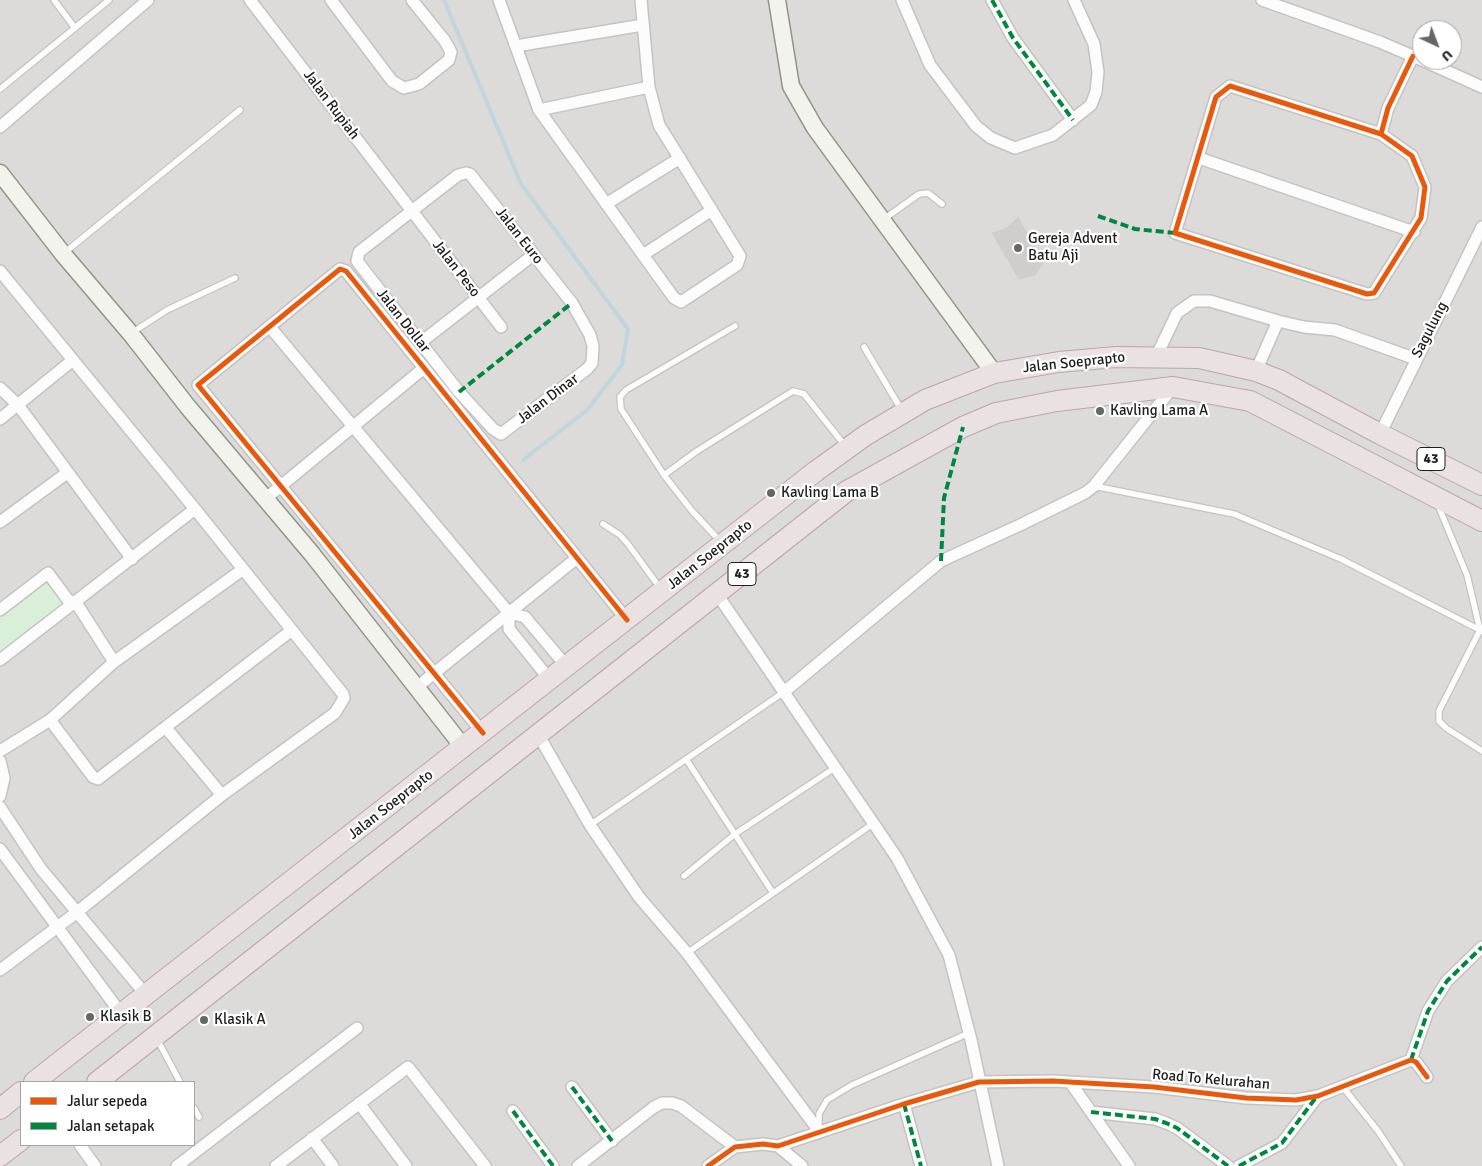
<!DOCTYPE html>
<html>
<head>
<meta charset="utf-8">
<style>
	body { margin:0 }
	#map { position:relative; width:1482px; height:1166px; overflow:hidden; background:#edebe9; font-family:Signika,sans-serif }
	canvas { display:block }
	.legend { position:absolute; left:20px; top:1081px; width:175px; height:65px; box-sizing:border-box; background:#fff; border:1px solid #a5a5a5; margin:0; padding:6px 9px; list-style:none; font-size:15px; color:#1f1f1f }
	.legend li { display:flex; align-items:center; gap:10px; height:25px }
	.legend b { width:25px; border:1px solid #a5a5a5 }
	.north { position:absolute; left:1412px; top:20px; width:50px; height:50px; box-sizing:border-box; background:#fff; border:1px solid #a5a5a5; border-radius:50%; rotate:137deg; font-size:14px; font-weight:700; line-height:20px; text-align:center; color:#1f1f1f }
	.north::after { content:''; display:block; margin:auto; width:18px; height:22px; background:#676666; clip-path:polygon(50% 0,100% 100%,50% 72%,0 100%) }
</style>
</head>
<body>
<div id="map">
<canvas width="1482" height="1166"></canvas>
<ul class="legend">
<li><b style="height:6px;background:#e8590c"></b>Jalur sepeda</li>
<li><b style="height:6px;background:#00873e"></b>Jalan setapak</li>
</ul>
<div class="north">U</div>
</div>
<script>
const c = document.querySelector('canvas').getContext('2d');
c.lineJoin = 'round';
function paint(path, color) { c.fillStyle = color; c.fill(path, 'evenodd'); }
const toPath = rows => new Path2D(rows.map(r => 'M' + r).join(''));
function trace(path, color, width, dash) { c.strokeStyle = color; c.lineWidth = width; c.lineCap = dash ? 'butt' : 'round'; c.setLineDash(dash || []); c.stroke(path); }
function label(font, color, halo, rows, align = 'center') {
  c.font = font + ' Signika,sans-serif'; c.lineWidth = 4.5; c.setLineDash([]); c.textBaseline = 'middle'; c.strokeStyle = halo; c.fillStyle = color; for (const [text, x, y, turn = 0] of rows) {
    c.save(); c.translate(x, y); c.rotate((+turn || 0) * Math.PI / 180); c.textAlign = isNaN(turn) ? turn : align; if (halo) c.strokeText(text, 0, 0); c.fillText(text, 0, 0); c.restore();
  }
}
paint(toPath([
	[0,0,1482,0,1482,1166,0,1166],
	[1422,30,1452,30,1452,60,1422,60],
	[21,1082,194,1082,194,1145,21,1145]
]), '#dcdbda');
paint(toPath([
	[48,573,70,603,0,658,0,610]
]), '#d9efda');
trace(toPath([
	[444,0,521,184,628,329,622,365,587,410,523,460]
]), '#c0d6dc', 4);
const building = toPath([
	[1018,217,1043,263,1035,275,1019,279,992,233,1007,228,1018,217]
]);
paint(building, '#d0cecc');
trace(building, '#d0cdca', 1);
const lane = toPath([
	[54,0,75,28],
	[0,89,109,0],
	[884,219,919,194,928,193,942,204],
	[64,253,240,110],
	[133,332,167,310,235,278],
	[864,347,901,409],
	[664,475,621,409,620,397,626,390,735,326],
	[1094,486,1234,514,1341,559,1482,631],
	[1438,505,1467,575,1480,630,1439,711,1439,721,1446,728,1482,751],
	[603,524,620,535,628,544,660,588],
	[720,541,692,511,664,475,697,451,793,391,804,394,846,447],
	[686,759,773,893],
	[590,825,784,692],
	[684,876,735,834,836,767],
	[687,953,874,823],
	[157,1039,180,1082],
	[1342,1086,1378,1131,1401,1166],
	[194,1108,199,1117],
	[819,1129,819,1114,827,1100,852,1085,969,1033]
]);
const street = toPath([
	[250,0,501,327],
	[331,0,392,81,404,88,419,84,449,60,451,52,445,41,412,0],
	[499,0,539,110,643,255,674,298,681,302,737,265,740,256,659,125,649,87,641,0],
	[902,0,930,65,976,126,991,138,1015,148,1053,135,1091,105,1096,92,1098,72,1094,44,1074,0],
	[992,0,1013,38,1073,120],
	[1262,0,1380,42,1422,60],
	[516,46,643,25],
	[1422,60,1482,87],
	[539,110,649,87],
	[0,127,148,0],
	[1381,134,1230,86,1216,97,1175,233,1367,294,1374,293,1421,218,1425,187,1412,156,1381,134,1388,108,1413,56],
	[1199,158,1414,232],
	[466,173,470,174,572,303,590,335,593,346,592,363,587,369,501,434,493,429,459,392,357,261,359,252,458,175,466,173],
	[606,204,680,158],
	[643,255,712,210],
	[0,271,195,509,343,694,344,698,335,713,222,795,76,913,0,970],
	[270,327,509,613,525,617,567,667],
	[420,343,533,255],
	[1156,357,1177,313,1194,301,1210,301,1278,321],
	[1256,371,1278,321,1304,327,1335,330,1416,359],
	[0,388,18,405,132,559],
	[0,419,73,360],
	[1380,434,1482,227],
	[265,499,424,368],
	[0,522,67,473],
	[717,594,897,858,949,955,971,1040,998,1166],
	[75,601,114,662],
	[0,610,48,573,71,604],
	[509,613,509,629,550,680],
	[0,660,195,509],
	[417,687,577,558],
	[784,692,941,561,1020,525,1085,493,1094,486,1173,387],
	[50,720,93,777,98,779,292,630],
	[166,728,222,795],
	[483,733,198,385,340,269,346,271,627,620],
	[539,736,590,825,639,897,687,953,819,1131],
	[0,751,50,720,114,662,242,570],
	[0,761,4,778,0,796],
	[0,807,41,869,146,995],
	[0,849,122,1015],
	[1411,1060,1428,1011,1447,981,1482,947],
	[1070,1082,1129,1166],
	[572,1087,612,1141],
	[359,1103,406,1166],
	[904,1104,921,1166],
	[513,1111,553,1166],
	[1091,1112,1155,1119,1166,1123,1177,1128,1228,1166],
	[312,1138,333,1166],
	[80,1145,95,1166],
	[778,1146,802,1166],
	[177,1166,357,1028],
	[276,1166,408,1067,485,1166],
	[578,1166,654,1107,662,1103,672,1103,681,1106,735,1147],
	[708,1166,735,1147,763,1144,778,1146,904,1104,979,1082,1053,1081,1154,1087,1246,1098,1296,1100,1318,1096,1411,1060,1416,1062,1427,1077],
	[1239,1166,1282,1143,1318,1096]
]);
const secondary = toPath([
	[777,0,791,86,815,128,994,373],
	[0,173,63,254,131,334,188,407,312,554,464,748]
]);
const highway = toPath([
	[34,1082,816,471,866,435,925,400,994,373,1059,362,1116,357,1199,358,1256,371,1279,380,1380,434,1482,485],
	[97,1082,847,491,963,427,996,413,1057,401,1173,387,1250,401,1482,521],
	[0,1109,21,1092],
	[0,1156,21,1140]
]);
trace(lane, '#c4c3c2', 8);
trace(street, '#c4c3c2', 14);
trace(secondary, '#939583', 19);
trace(highway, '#bfa3ab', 22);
trace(lane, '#fcfcfc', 5.5);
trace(street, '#fcfcfc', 11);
trace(secondary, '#f2f3ec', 16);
trace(highway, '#e9e1e2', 20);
trace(toPath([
	[992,0,1013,38,1073,120],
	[1098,216,1135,229,1175,233],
	[459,392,572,303],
	[941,561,944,498,963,427],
	[1411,1060,1428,1011,1447,981,1482,947],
	[572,1087,612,1141],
	[904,1104,921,1166],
	[513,1111,553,1166],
	[1091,1112,1155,1119,1166,1123,1177,1128,1228,1166],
	[1239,1166,1282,1143,1317,1096]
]), '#00873e', 4, [8, 4]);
trace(toPath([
	[1381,134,1230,86,1216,97,1175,233,1367,294,1374,293,1421,218,1425,187,1412,156,1381,134,1388,108,1413,56],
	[483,733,198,385,340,269,346,271,627,620],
	[708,1166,735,1147,763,1144,778,1146,904,1104,979,1082,1053,1081,1154,1087,1246,1098,1296,1100,1318,1096,1411,1060,1416,1062,1427,1077]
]), '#e8590c', 5);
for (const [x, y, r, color] of [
	[1018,248,5,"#676666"],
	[1100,411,5,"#676666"],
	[771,493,5,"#676666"],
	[90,1017,5,"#676666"],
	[204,1020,5,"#676666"]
]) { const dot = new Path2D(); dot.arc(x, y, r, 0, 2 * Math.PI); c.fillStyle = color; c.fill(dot); trace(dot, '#fff', 2); }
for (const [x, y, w] of [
	[1431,459,28],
	[742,574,28]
]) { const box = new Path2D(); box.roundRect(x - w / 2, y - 11.5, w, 23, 4); c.fillStyle = '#fff'; c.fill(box); trace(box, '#1f1f1f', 1); }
label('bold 14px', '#1f1f1f', null, [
	["43",1431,459],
	["43",742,574]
]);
label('15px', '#1f1f1f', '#fff', [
	["Jalan Rupiah",331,105,53],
	["Jalan Euro",519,236,52],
	["Jalan Peso",456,269,52],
	["Jalan Dollar",403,321,52],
	["Sagulung",1430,330,-63],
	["Jalan Soeprapto",1074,363,-6],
	["Jalan Dinar",548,399,-37],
	["Jalan Soeprapto",710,555,-38],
	["Jalan Soeprapto",391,805,-38],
	["Road To Kelurahan",1211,1080,5]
]);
label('15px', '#1f1f1f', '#fff', [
	["Gereja Advent",1028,239],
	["Batu Aji",1028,256],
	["Kavling Lama A",1110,411],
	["Kavling Lama B",781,493],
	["Klasik B",100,1017],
	["Klasik A",214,1020]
], 'left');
</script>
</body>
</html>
